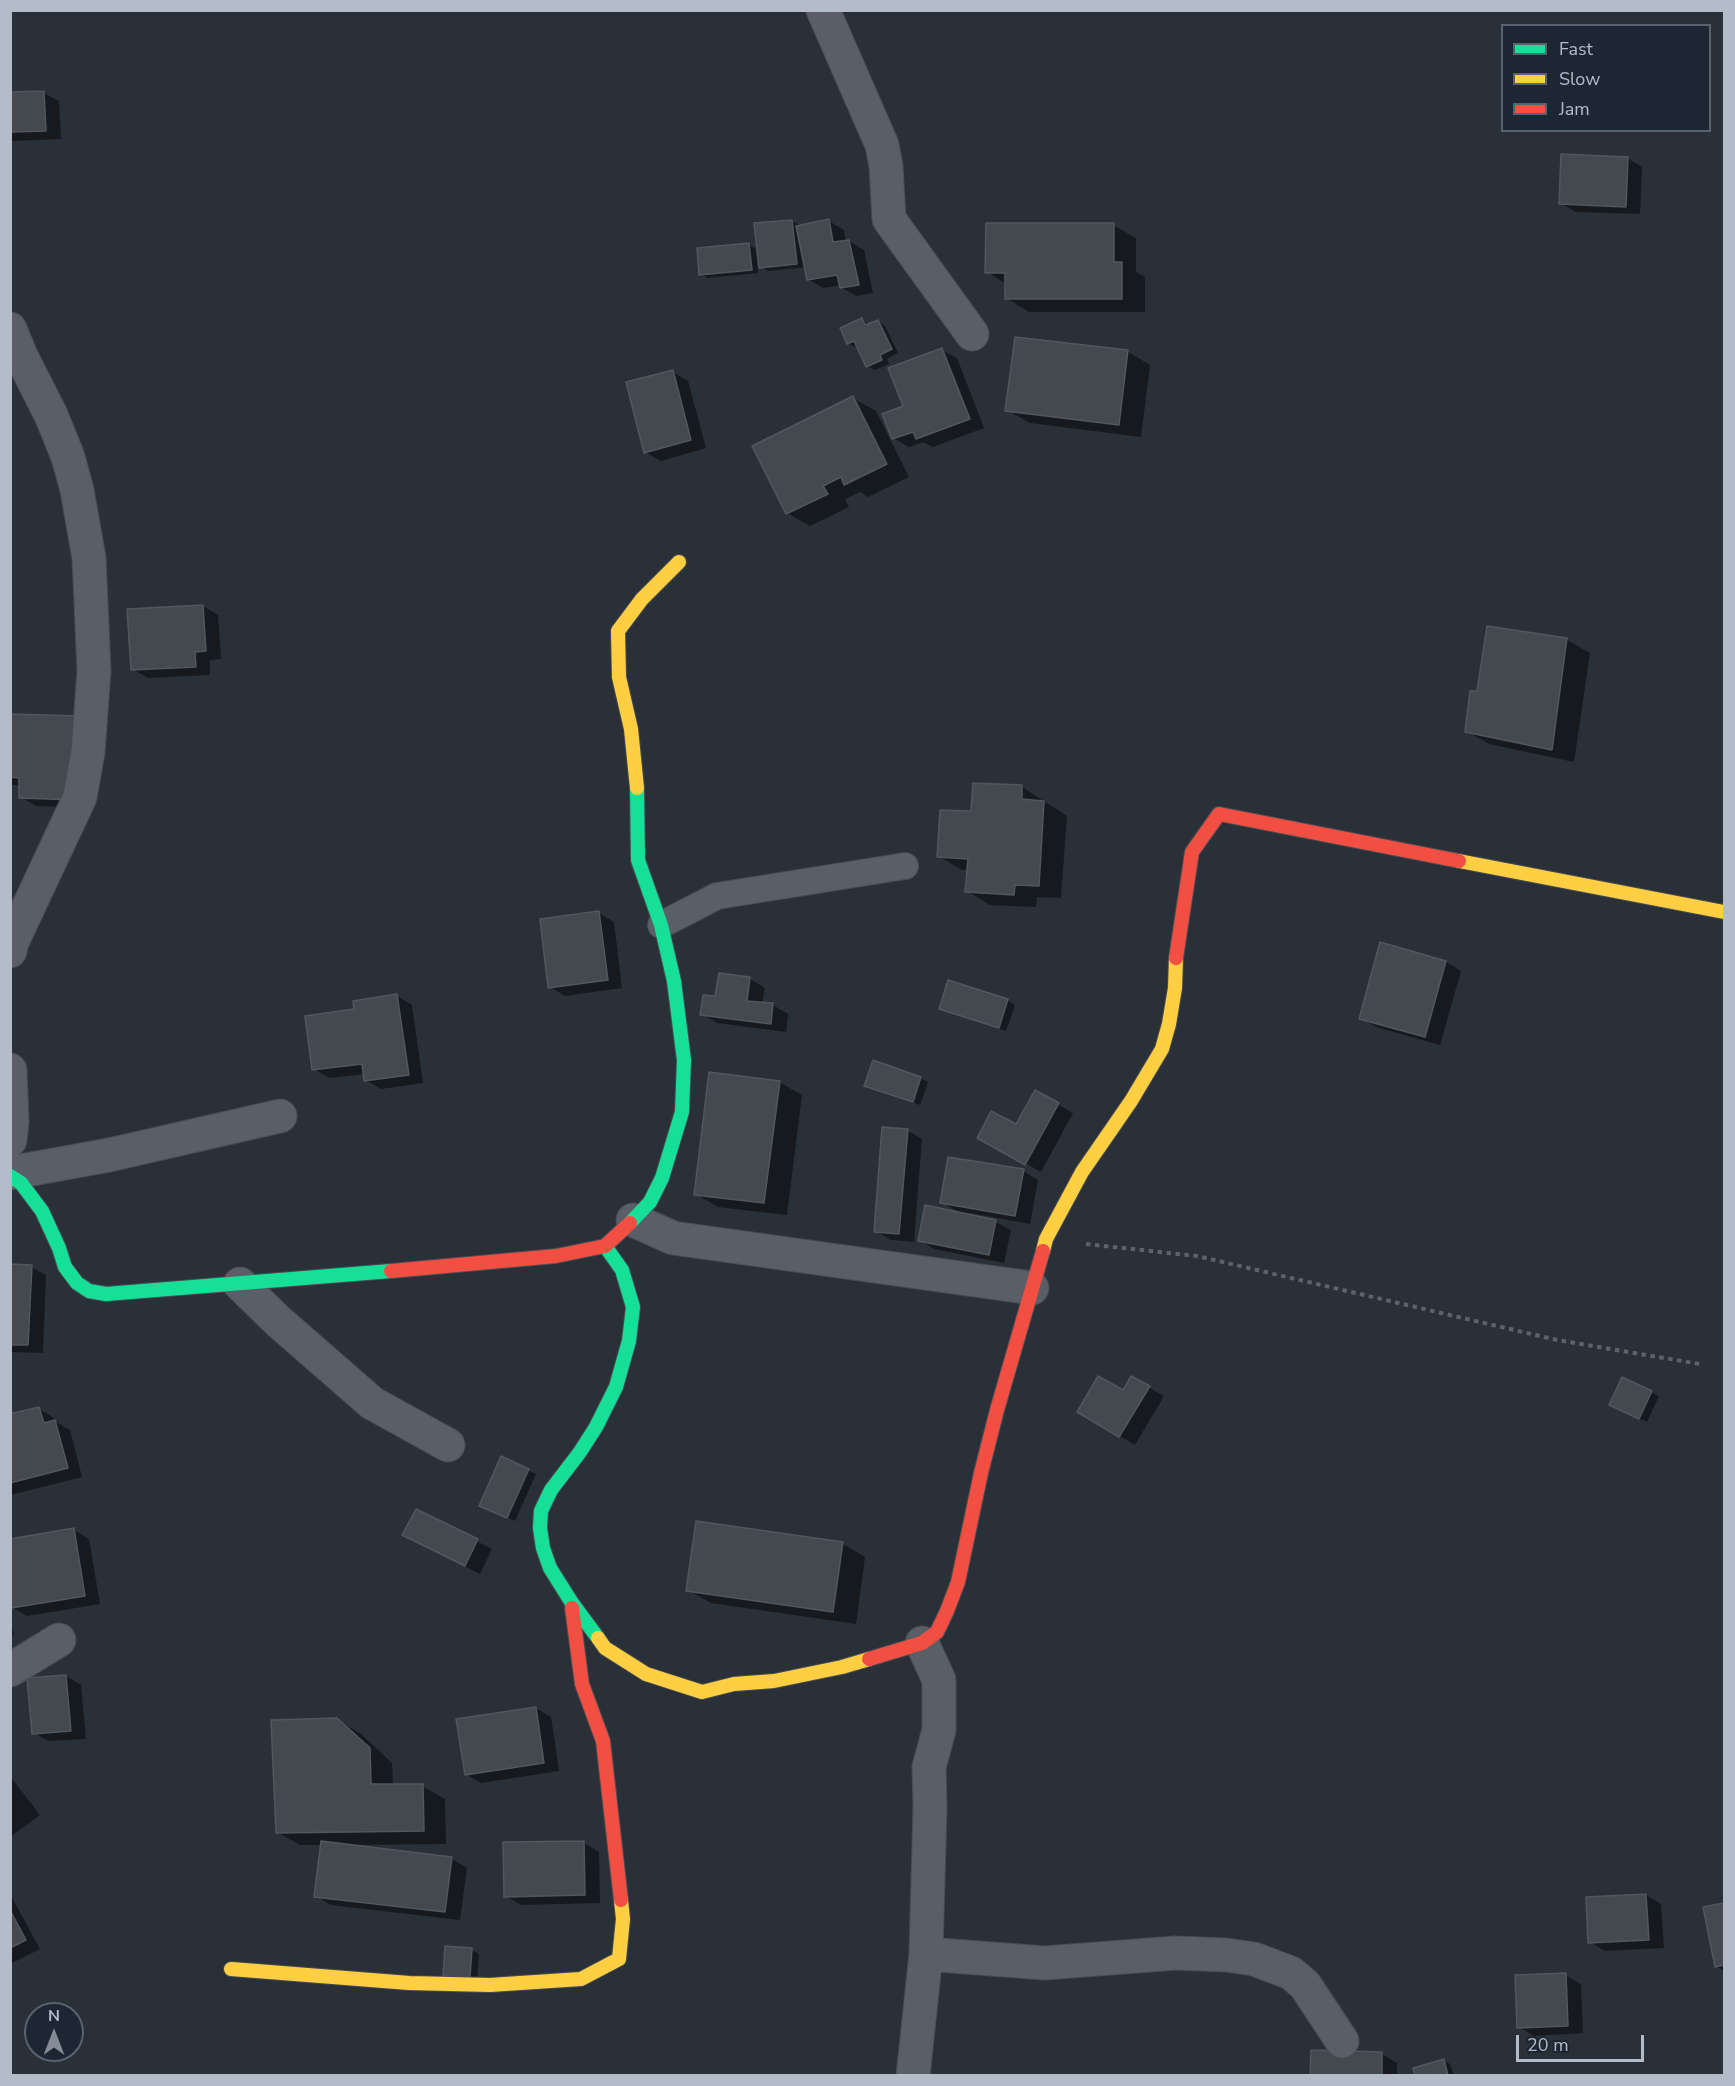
<!DOCTYPE html>
<html>
<head>
<meta charset="utf-8">
<style>
	body { margin:0 }
	#map { position:relative; width:1735px; height:2086px; overflow:hidden; background:#2a3038; font-family:"Nunito Sans",sans-serif }
	canvas { display:block }
	.frame { position:absolute; inset:0; border:12px solid #b4bcc9; pointer-events:none }
	.legend { position:absolute; left:1501px; top:24px; width:210px; height:108px; box-sizing:border-box; background:#1d2633; border:2px solid #59626f; margin:0; padding:8px 10px; list-style:none; font-size:18px; color:#b4bcc9 }
	.legend li { display:flex; align-items:center; gap:12px; height:30px }
	.legend b { width:30px; border:2px solid #59626f }
	.north { position:absolute; left:24px; top:2002px; width:60px; height:60px; box-sizing:border-box; background:#1d2633; border:2px solid #59626f; border-radius:50%; rotate:0deg; font-size:16px; font-weight:700; line-height:24px; text-align:center; color:#b4bcc9 }
	.north::after { content:''; display:block; margin:auto; width:21px; height:27px; background:#848b96; clip-path:polygon(50% 0,100% 100%,50% 72%,0 100%) }
	.scale { position:absolute; left:1516px; top:2035px; width:128px; height:27px; box-sizing:border-box; border:3px solid #b4bcc9; border-top:0; padding-left:8px; font-size:18px; line-height:21px; white-space:nowrap; color:#b4bcc9; -webkit-text-stroke:4px #1d2633; paint-order:stroke }
</style>
</head>
<body>
<div id="map">
<canvas width="1735" height="2086"></canvas>
<div class="frame"></div>
<ul class="legend">
<li><b style="height:8px;background:#16e098"></b>Fast</li>
<li><b style="height:8px;background:#ffcf43"></b>Slow</li>
<li><b style="height:8px;background:#f24e42"></b>Jam</li>
</ul>
<div class="north">N</div>
<div class="scale">20 m</div>
</div>
<script>
const c = document.querySelector('canvas').getContext('2d');
c.lineJoin = 'round';
function paint(path, color) { c.fillStyle = color; c.fill(path, 'evenodd'); }
const toPath = rows => new Path2D(rows.map(r => 'M' + r).join(''));
function trace(path, color, width, dash) { c.strokeStyle = color; c.lineWidth = width; c.lineCap = dash ? 'butt' : 'round'; c.setLineDash(dash || []); c.stroke(path); }
paint(toPath([
	[44,93,59,101,61,139,10,141,10,94],
	[1627,158,1642,167,1640,214,1576,212,1560,203],
	[792,221,801,226,829,221,844,230,846,242,849,241,864,250,873,293,856,296,841,287,841,285,823,288,808,279,806,267,768,271,761,267],
	[1113,225,1136,238,1136,272,1145,277,1145,312,1029,312,1006,298,1006,284,987,272],
	[749,245,756,249,758,273,708,278,700,274],
	[862,320,870,325,877,321,885,326,898,353,887,359,889,364,875,370,867,366,858,346,855,347,848,343],
	[941,350,957,358,984,428,933,447,923,442,909,447,893,438,905,407],
	[1127,351,1150,365,1141,437,1030,423,1007,410],
	[673,372,688,381,706,448,661,461,645,452],
	[853,398,876,411,909,477,868,497,860,492,845,499,849,507,810,526,787,513],
	[203,606,218,615,221,659,210,660,210,675,148,678,132,669],
	[1567,640,1590,653,1574,762,1489,744,1466,731,1479,693],
	[10,716,92,808,36,806,21,797,21,785,10,785],
	[1022,787,1067,816,1061,898,1037,897,1036,907,990,905,967,891,968,870,962,870,939,856,972,813],
	[599,913,614,922,622,988,565,996,550,987],
	[1446,962,1461,971,1440,1045,1376,1027,1361,1018],
	[750,979,765,988,762,1004,773,1005,788,1014,786,1032,717,1023,702,1014,716,998],
	[949,982,1008,1001,1015,1005,1006,1031,948,1012,940,1008],
	[397,996,412,1005,423,1083,381,1089,366,1080,365,1074,329,1078,314,1069,356,1010],
	[920,1078,928,1082,920,1105,866,1085],
	[779,1082,802,1095,787,1215,718,1207,696,1194],
	[1036,1092,1073,1113,1041,1172,979,1137,1017,1126],
	[907,1130,922,1139,914,1242,891,1240,876,1231],
	[1023,1171,1038,1180,1030,1224,970,1213,970,1216,996,1222,1011,1230,1004,1263,934,1249,919,1240,961,1214,942,1202],
	[10,1266,31,1267,46,1275,43,1353,10,1352],
	[1132,1378,1164,1396,1135,1445,1079,1412,1123,1392],
	[1623,1379,1659,1396,1647,1422,1618,1409],
	[39,1409,54,1418,56,1422,70,1430,82,1477,10,1495,10,1416],
	[502,1458,536,1474,515,1521,488,1509],
	[416,1511,492,1549,480,1574,419,1543],
	[74,1530,89,1539,100,1604,27,1616,12,1607,10,1541],
	[843,1544,865,1557,856,1624,711,1603,688,1590],
	[10,1620,14,1635,10,1636],
	[66,1676,81,1685,86,1739,49,1741,34,1733],
	[536,1708,551,1717,559,1771,481,1783,466,1774],
	[336,1720,360,1733,392,1763,393,1785,422,1786,445,1799,446,1844,352,1845,352,1847,452,1859,467,1868,460,1920,331,1905,316,1896,322,1845,300,1845,277,1832],
	[10,1776,40,1815,10,1837],
	[584,1843,599,1852,600,1903,521,1905,506,1896],
	[10,1894,40,1949,10,1964],
	[1646,1895,1661,1904,1664,1948,1605,1951,1590,1942],
	[1724,1904,1724,1971,1716,1966,1705,1909],
	[471,1950,479,1954,477,1981,452,1980],
	[1565,1975,1581,1984,1583,2033,1534,2036,1519,2027],
	[1382,2054,1397,2063,1397,2076,1311,2076],
	[1443,2060,1450,2064,1454,2076,1416,2076]
]), '#0007');
const building = toPath([
	[44,91,46,131,10,132,10,92,44,91],
	[1561,154,1628,157,1626,207,1559,204,1561,154],
	[829,219,833,242,849,240,859,285,840,288,837,275,807,280,796,226,829,219],
	[792,220,797,264,759,268,754,223,792,220],
	[986,223,1114,223,1114,262,1122,262,1122,299,1005,299,1005,273,985,273,986,223],
	[749,243,752,270,699,275,697,248,749,243],
	[862,318,865,325,878,320,892,349,880,355,882,360,866,367,854,341,847,344,840,328,862,318],
	[1015,337,1128,350,1119,425,1005,411,1015,337],
	[942,348,970,419,916,439,913,432,892,439,882,414,903,406,888,368,942,348],
	[673,370,691,440,644,453,626,382,673,370],
	[853,396,887,464,844,485,841,477,823,486,828,494,786,514,752,446,853,396],
	[203,605,206,651,195,652,196,667,131,670,127,609,203,605],
	[1487,626,1567,638,1552,750,1465,732,1470,691,1477,691,1487,626],
	[10,714,80,716,77,800,19,798,19,778,10,777,10,714],
	[973,783,1022,785,1022,799,1044,801,1039,886,1015,885,1014,895,965,892,968,859,937,857,940,810,971,811,973,783],
	[599,911,608,980,548,988,540,919,599,911],
	[1380,942,1446,961,1425,1037,1359,1019,1380,942],
	[719,973,750,977,747,1001,773,1003,771,1024,700,1015,703,995,715,996,719,973],
	[948,980,1008,999,999,1028,939,1009,948,980],
	[397,994,409,1075,364,1081,362,1064,312,1070,305,1016,354,1009,353,1001,397,994],
	[873,1060,921,1077,913,1102,864,1086,873,1060],
	[709,1072,780,1081,764,1203,694,1195,709,1072],
	[1035,1090,1059,1103,1025,1165,977,1138,991,1111,1016,1124,1035,1090],
	[882,1127,908,1129,899,1234,874,1232,882,1127],
	[948,1157,1024,1169,1015,1216,940,1203,948,1157],
	[925,1205,996,1220,989,1255,918,1241,925,1205],
	[10,1264,32,1265,28,1345,10,1345,10,1264],
	[1098,1376,1123,1390,1131,1376,1150,1386,1119,1437,1077,1412,1098,1376],
	[1622,1377,1652,1391,1639,1419,1609,1405,1622,1377],
	[39,1407,44,1423,55,1420,68,1468,10,1483,10,1414,39,1407],
	[501,1456,529,1469,507,1518,479,1506,501,1456],
	[416,1509,478,1539,465,1566,402,1535,416,1509],
	[696,1521,843,1542,833,1612,686,1591,696,1521],
	[74,1528,85,1596,11,1608,10,1539,74,1528],
	[66,1675,71,1731,32,1734,27,1678,66,1675],
	[536,1707,544,1763,465,1775,456,1719,536,1707],
	[337,1718,370,1748,371,1784,423,1784,424,1831,276,1833,271,1720,337,1718],
	[321,1841,452,1857,445,1912,314,1897,321,1841],
	[584,1841,585,1895,504,1897,503,1842,584,1841],
	[1646,1894,1649,1940,1588,1943,1586,1897,1646,1894],
	[1724,1903,1724,1965,1715,1967,1703,1907,1724,1903],
	[10,1910,26,1940,10,1948,10,1910],
	[445,1946,472,1948,470,1978,443,1976,445,1946],
	[1566,1973,1568,2026,1517,2028,1515,1975,1566,1973],
	[1311,2050,1382,2052,1382,2076,1310,2076,1311,2050],
	[1444,2059,1448,2076,1415,2076,1413,2068,1444,2059]
]);
paint(building, '#444950');
trace(building, '#52575f', 1.5);
const lane = toPath([
	[661,925,717,896,905,866]
]);
const street = toPath([
	[823,10,882,145,886,166,889,219,972,334],
	[10,329,21,356,51,415,68,457,77,490,89,558,94,671,88,752,80,797,12,942,10,951],
	[10,1070,12,1122,10,1140],
	[10,1173,109,1155,280,1116],
	[633,1220,673,1238,1032,1288],
	[240,1284,278,1321,372,1403,448,1445],
	[10,1670,59,1640],
	[926,1954,1045,1963,1176,1953,1226,1955,1254,1959,1291,1973,1305,1985,1342,2041],
	[913,2076,926,1954,930,1806,929,1767,939,1730,939,1680,922,1643]
]);
const fast = toPath([
	[10,1176,21,1183,42,1211,59,1248,65,1267,77,1283,89,1291,106,1294,391,1271],
	[630,1223,650,1202,662,1178,682,1112,684,1060,674,981,661,925,638,860,637,788],
	[598,1638,572,1603,550,1568,543,1548,540,1528,541,1511,551,1490,580,1452,596,1427,616,1387,629,1341,633,1307,622,1270,605,1246]
]);
const slow = toPath([
	[637,788,631,729,619,677,618,631,642,599,679,562],
	[1459,861,1724,912],
	[1043,1251,1046,1239,1082,1172,1131,1101,1162,1049,1169,1024,1175,988,1176,958],
	[598,1638,605,1648,646,1674,702,1692,734,1684,774,1681,842,1667,869,1659],
	[231,1969,409,1983,490,1985,581,1979,619,1959,623,1919,621,1900]
]);
const jam = toPath([
	[1176,958,1192,852,1219,814,1459,861],
	[391,1271,556,1256,605,1246,630,1223],
	[572,1608,582,1684,603,1741,621,1900],
	[869,1659,922,1643,937,1632,947,1611,958,1582,981,1473,997,1410,1043,1251]
]);
trace(lane, '#484c53', 28);
trace(street, '#484c53', 35);
trace(fast, '#484c53', 16);
trace(slow, '#484c53', 16);
trace(jam, '#484c53', 16);
trace(toPath([
	[1086,1244,1197,1256,1557,1340,1700,1364]
]), '#5d636a', 4, [4.5, 4.5]);
trace(lane, '#5a5e66', 26);
trace(street, '#5a5e66', 33);
trace(fast, '#16e098', 14);
trace(slow, '#ffcf43', 14);
trace(jam, '#f24e42', 14);
</script>
</body>
</html>
